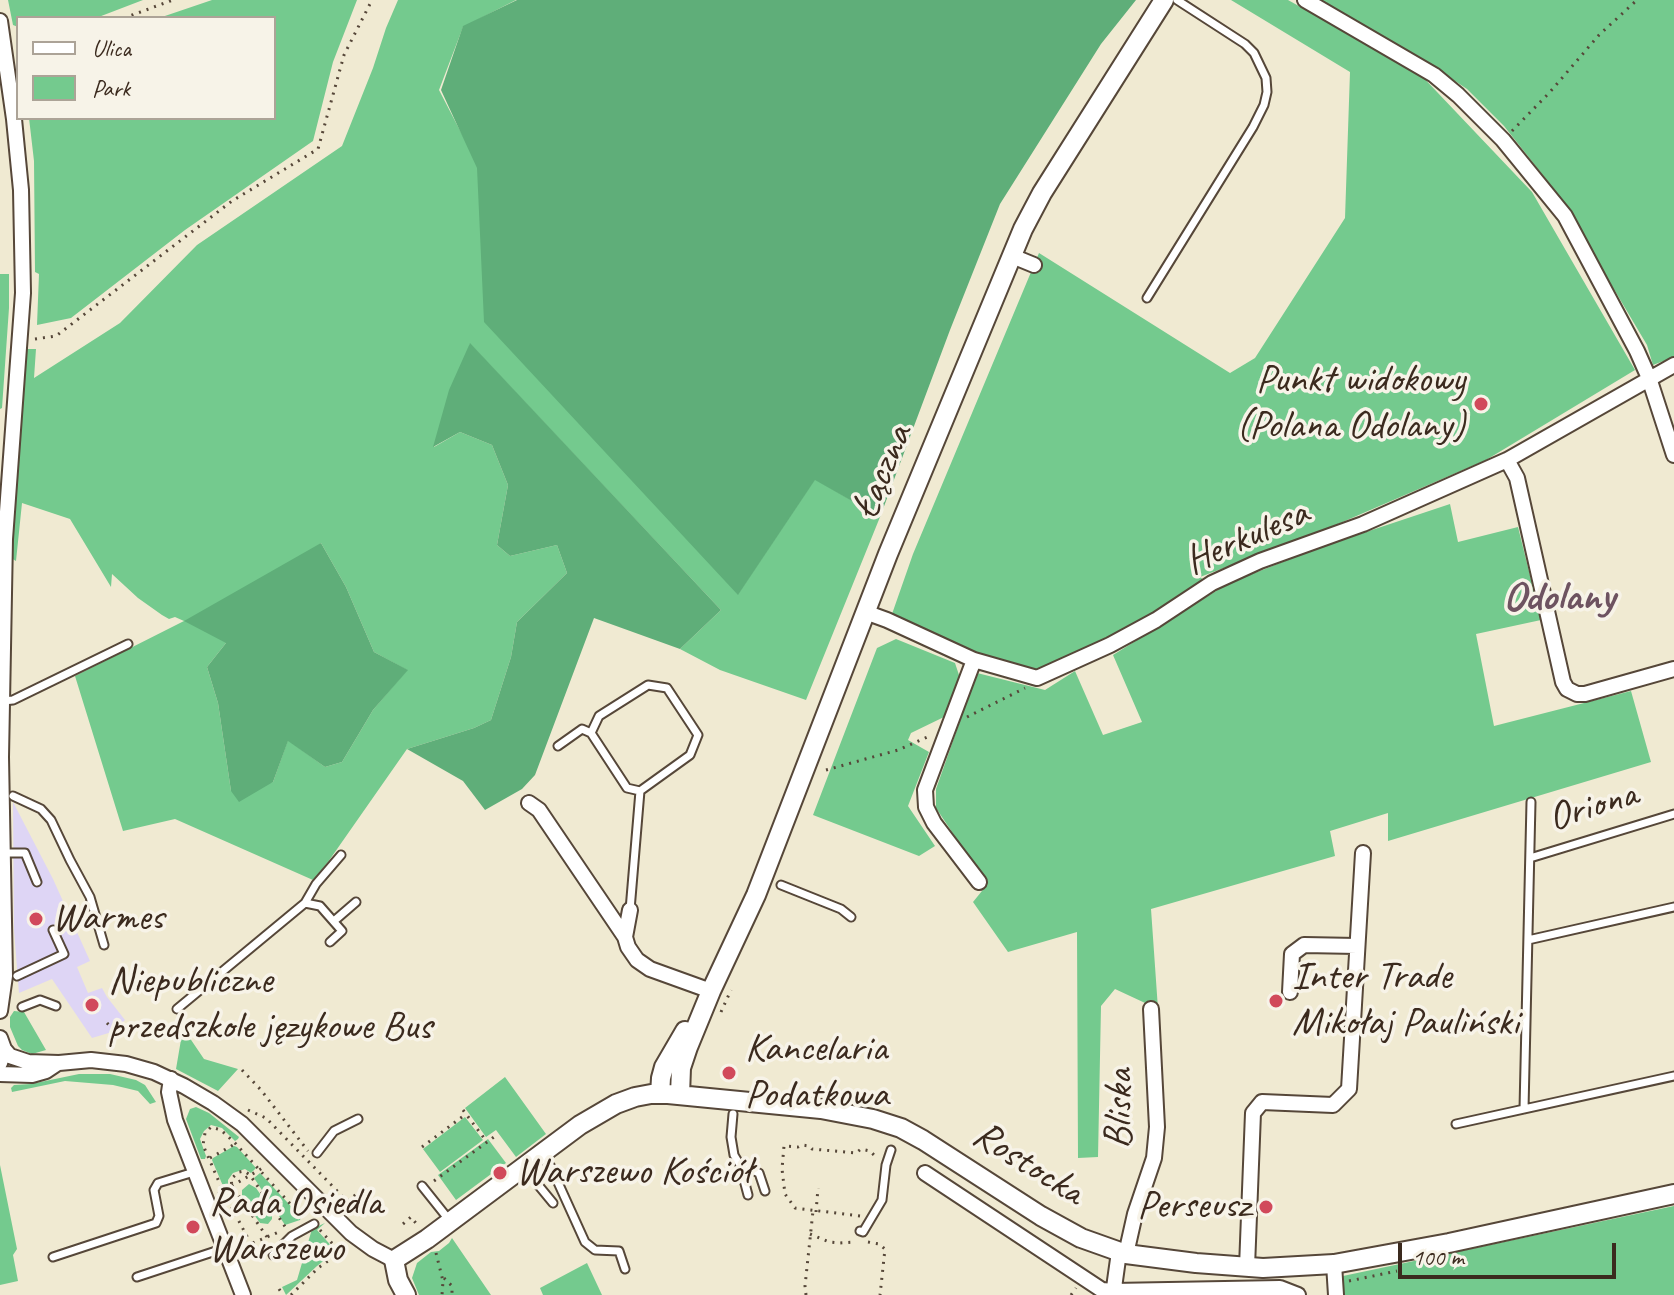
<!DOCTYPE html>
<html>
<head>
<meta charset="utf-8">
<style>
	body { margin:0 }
	#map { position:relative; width:1674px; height:1295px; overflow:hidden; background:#f0ead2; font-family:Caveat,sans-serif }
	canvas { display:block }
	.legend { position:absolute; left:16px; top:16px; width:260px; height:104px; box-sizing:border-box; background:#f7f3e8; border:2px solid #aca397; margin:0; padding:10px 14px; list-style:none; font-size:24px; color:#3b2a1e }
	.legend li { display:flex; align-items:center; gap:16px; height:40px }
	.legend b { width:40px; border:2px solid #aca397 }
	.scale { position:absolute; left:1398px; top:1243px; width:218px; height:36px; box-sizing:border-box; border:4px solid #3b2a1e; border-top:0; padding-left:10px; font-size:24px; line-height:28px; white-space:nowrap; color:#3b2a1e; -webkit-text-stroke:6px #f7f3e8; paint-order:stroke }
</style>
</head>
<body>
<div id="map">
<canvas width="1674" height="1295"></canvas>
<ul class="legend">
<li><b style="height:10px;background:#fff"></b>Ulica</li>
<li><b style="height:22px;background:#74ca8e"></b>Park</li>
</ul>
<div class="scale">100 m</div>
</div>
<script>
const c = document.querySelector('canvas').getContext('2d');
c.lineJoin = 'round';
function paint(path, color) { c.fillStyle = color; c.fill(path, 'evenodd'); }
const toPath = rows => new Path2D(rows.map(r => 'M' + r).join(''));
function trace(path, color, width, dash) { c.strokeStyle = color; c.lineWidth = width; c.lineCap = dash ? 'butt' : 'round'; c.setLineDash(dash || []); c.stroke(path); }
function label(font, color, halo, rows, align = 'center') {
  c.font = font + ' Caveat,sans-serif'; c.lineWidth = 7; c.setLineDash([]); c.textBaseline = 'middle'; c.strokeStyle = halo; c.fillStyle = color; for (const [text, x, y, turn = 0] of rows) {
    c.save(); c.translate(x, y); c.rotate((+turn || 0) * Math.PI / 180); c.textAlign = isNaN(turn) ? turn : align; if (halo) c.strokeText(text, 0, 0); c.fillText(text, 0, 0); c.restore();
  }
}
paint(toPath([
	[13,802,53,879,90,961,77,967,88,993,102,988,107,997,125,1020,112,1032,92,1038,52,979,19,993,14,930]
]), '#ded5f5');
paint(toPath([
	[8,0,143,0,96,18,18,18,18,27,13,25],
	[212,0,357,0,333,62,313,141,185,230,71,318,37,325,39,274,35,272,34,161,29,118,274,118,274,18,159,18],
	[398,0,516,0,463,27,439,90,481,171,738,594,815,479,880,517,806,700,720,670,680,649,721,610,470,344,434,447,460,432,492,445,508,485,497,545,510,556,557,545,567,573,517,622,511,657,491,720,474,728,407,749,328,862,313,880,175,819,123,831,75,676,184,621,175,617,169,619,162,615,138,598,112,574,111,587,70,519,22,503,16,561,11,558,24,349,36,349,34,378,120,323,197,245,342,146,373,68,386,28],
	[321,543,346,587,374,652,407,670,373,710,342,762,325,767,288,740,273,782,231,791,218,703,207,667,226,643],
	[1231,0,1288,0,1419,73,1532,192,1635,370,1486,460,1324,530,1200,577,1205,581,1118,634,1038,672,992,660,892,614,913,554,1039,253,1230,373,1255,358,1345,218,1350,72],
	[1317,0,1674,0,1674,357,1653,365,1647,345,1557,193,1504,126,1467,89,1416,55],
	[0,274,9,274,9,308,2,408,0,409],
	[1450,504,1458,542,1518,527,1541,620,1476,634,1494,726,1631,691,1651,762,1388,841,1388,813,1330,831,1335,856,1151,909,1158,1009,1115,989,1101,1006,1098,1157,1078,1158,1077,932,1008,952,973,902,986,886,976,868,936,808,936,789,977,673,1045,690,1075,671,1103,735,1142,722,1113,655,1229,583,1321,547],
	[896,639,955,663,960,678,944,717,911,733,908,740,929,752,908,806,935,846,919,856,813,815,877,648],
	[14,1011,24,1012,46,1050,32,1054,22,1050,18,1046,10,1027,10,1017],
	[183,1028,204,1059,238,1069,218,1091,176,1069],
	[79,1074,110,1074,136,1080,145,1085,156,1102,150,1104,138,1091,113,1085,65,1081,12,1092,11,1088,14,1085,31,1084],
	[505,1077,546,1134,516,1157,496,1130,486,1137,465,1108],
	[196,1107,209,1113,239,1137,238,1139,235,1141,222,1128,211,1125,204,1131,200,1139,206,1156,205,1159,201,1159,186,1119,190,1109],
	[465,1117,483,1140,440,1172,423,1149],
	[488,1139,506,1163,456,1200,438,1175],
	[234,1146,237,1147,256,1168,251,1173,245,1169,233,1173,228,1180,228,1185,226,1186,223,1186,212,1160,213,1158],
	[0,1165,17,1249,13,1255,18,1281,0,1285],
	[260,1173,301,1217,300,1220,285,1225,254,1178],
	[249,1184,256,1188,272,1211,272,1219,268,1224,260,1223,242,1198,242,1190],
	[1674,1206,1674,1295,1344,1295,1343,1276],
	[325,1223,317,1230,336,1251,317,1266,286,1295,282,1287,297,1280,312,1229],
	[452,1238,491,1295,419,1295,412,1278,417,1263,431,1252,439,1251,449,1243],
	[587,1263,602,1295,543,1295,540,1288]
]), '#74ca8e');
paint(toPath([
	[517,0,1136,0,1101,44,1000,204,950,330,880,517,815,480,738,595,484,322,477,168,441,90,463,26],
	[470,343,721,610,680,649,594,618,535,775,522,789,485,810,463,781,407,749,474,728,491,720,511,657,517,622,567,573,557,545,510,556,497,545,508,485,492,445,460,432,433,447,449,390],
	[321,543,346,587,374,652,408,670,373,710,342,762,325,767,288,741,273,782,239,802,231,791,218,703,207,667,226,643,184,621]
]), '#5fae79');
const service = toPath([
	[1147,298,1253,127,1264,105,1267,92,1266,78,1254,53,1245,44,1177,0],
	[3,701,13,700,128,644],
	[591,733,627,788,640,791,630,910],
	[558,746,582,729,591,733,599,716,648,685,667,688,698,735,690,755,640,791],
	[13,796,41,809,51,820,70,860,90,897,104,945],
	[2,853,25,853,37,882],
	[1530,858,1674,814],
	[781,885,841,909,851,917],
	[305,903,316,884,341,855],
	[334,921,356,902],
	[1528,940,1674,907],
	[17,976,64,954,53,930],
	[22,1007,40,1000,56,1006],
	[177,1009,305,903,320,906,342,931,330,942],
	[1524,1109,1531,802],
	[733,1114,731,1137,734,1155,740,1165,759,1173,765,1191],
	[1456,1124,1674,1076],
	[317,1153,334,1131,358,1119],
	[740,1165,748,1195],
	[551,1167,585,1242,595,1250,619,1251,625,1269],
	[525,1169,553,1203],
	[422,1186,450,1221],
	[860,1231,863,1232,882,1200,886,1165,891,1150],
	[273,1255,292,1236,314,1224],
	[53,1257,156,1223,159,1216,154,1190,158,1183,194,1172],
	[137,1277,225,1248]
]);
const minor = toPath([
	[1305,0,1434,75,1458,95,1503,140,1565,216,1637,351,1649,378,1674,455],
	[0,21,14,119,21,190,23,293,5,539,1,757,5,976,0,1011],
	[1012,256,1034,265],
	[1507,460,1517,478,1563,682,1567,689,1577,694,1585,694,1674,669],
	[865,612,887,620,974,660,1037,678,1110,645,1156,620,1212,583,1260,561,1363,524,1507,460,1674,365],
	[974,660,925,790,926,807,934,823,979,882],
	[529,803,539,810,625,937],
	[630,910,625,937,628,947,637,960,650,969,711,991],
	[1290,992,1292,954,1304,945,1357,946],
	[0,1038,4,1049,0,1063],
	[4,1049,10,1056,28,1062,59,1063,91,1060,126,1064,154,1072,184,1086,213,1103,242,1124,351,1233,373,1249,394,1260],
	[0,1074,32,1075,46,1071,58,1063],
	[171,1079,169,1092,175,1120,243,1295],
	[925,1173,1102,1290,1113,1291,1280,1288,1298,1295],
	[1126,1254,1135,1214,1154,1158,1157,1127,1151,1009],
	[1334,1264,1336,1295],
	[1247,1267,1253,1113,1262,1102,1333,1105,1349,1089,1363,853],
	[1113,1295,1119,1252]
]);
const tertiary = toPath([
	[660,1094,661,1078,664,1067,685,1031],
	[680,1095,681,1068,688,1047,711,991,756,895,888,554,1023,229,1042,193,1164,0],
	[406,1295,398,1280,394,1260,427,1239,580,1125,616,1104,635,1097,651,1094,668,1094,821,1109,873,1119,901,1128,923,1140,1041,1216,1081,1238,1126,1254,1196,1263,1263,1268,1334,1264,1449,1243,1674,1194]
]);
trace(service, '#564739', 11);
trace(minor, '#564739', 18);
trace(tertiary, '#564739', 22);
trace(toPath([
	[124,18,173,0],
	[1512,131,1550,92,1599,35,1637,0],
	[35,339,56,336,232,201,318,149,344,55,372,0],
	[967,717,1025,688],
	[826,770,898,750,932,735],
	[721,1012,731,990],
	[107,1023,111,1027],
	[242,1070,261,1090,308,1151],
	[248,1110,266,1118,347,1201,361,1191],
	[463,1110,487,1142],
	[422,1147,466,1114],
	[210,1158,235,1144],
	[434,1181,498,1134],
	[218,1194,266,1166],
	[816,1212,818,1188],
	[860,1216,795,1208,785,1194,782,1169,784,1146,798,1147,802,1145,809,1146,812,1149,856,1153,861,1149,870,1151,874,1155,877,1155],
	[403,1224,411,1217,419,1227],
	[320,1230,339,1251],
	[810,1234,829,1242,840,1243,856,1242],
	[267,1237,232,1186,231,1179,239,1172,244,1171,250,1175,286,1228],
	[868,1242,879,1244,885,1249,880,1295],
	[251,1244,223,1191,203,1145,205,1133,211,1127,221,1130,236,1144,303,1218],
	[238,1249,279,1232],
	[436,1253,443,1281,442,1295],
	[444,1278,452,1286,452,1295],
	[1349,1281,1397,1271],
	[279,1289,283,1295],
	[291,1295,318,1268,348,1247],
	[806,1295,805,1286,813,1211],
	[1071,1295,1076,1288]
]), '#564739', 3, [2, 6]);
trace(service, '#fff', 7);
trace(minor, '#fff', 14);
trace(tertiary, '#fff', 18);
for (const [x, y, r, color] of [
	[1481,404,8,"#d1495b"],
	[36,919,8,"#d1495b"],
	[1276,1001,8,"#d1495b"],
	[92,1005,8,"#d1495b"],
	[729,1073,8,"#d1495b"],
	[500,1173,8,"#d1495b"],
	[1266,1207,8,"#d1495b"],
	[193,1227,8,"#d1495b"]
]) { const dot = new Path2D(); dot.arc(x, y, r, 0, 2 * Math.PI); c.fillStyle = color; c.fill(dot); trace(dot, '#f7f3e8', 3); }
label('40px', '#3b2a1e', '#f7f3e8', [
	["Punkt widokowy",1465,381,"right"],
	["(Polana Odolany)",1465,427,"right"],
	["Warmes",52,919],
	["Inter Trade",1292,978],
	["Mikołaj Pauliński",1292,1024],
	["Niepubliczne",108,982],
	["przedszkole językowe Bus",108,1028],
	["Kancelaria",745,1050],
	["Podatkowa",745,1096],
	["Warszewo Kościół",516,1173],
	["Rada Osiedla",209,1204],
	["Warszewo",209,1250],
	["Perseusz",1250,1207,"right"]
], 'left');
label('40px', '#3b2a1e', '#f7f3e8', [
	["Łączna",883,472,-67],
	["Herkulesa",1247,538,-24],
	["Oriona",1593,807,-17],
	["Bliska",1120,1109,-89],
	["Rostocka",1028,1164,32]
]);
label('bold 42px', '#6e5361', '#f7f3e8', [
	["Odolany",1559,598]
]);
</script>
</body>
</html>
